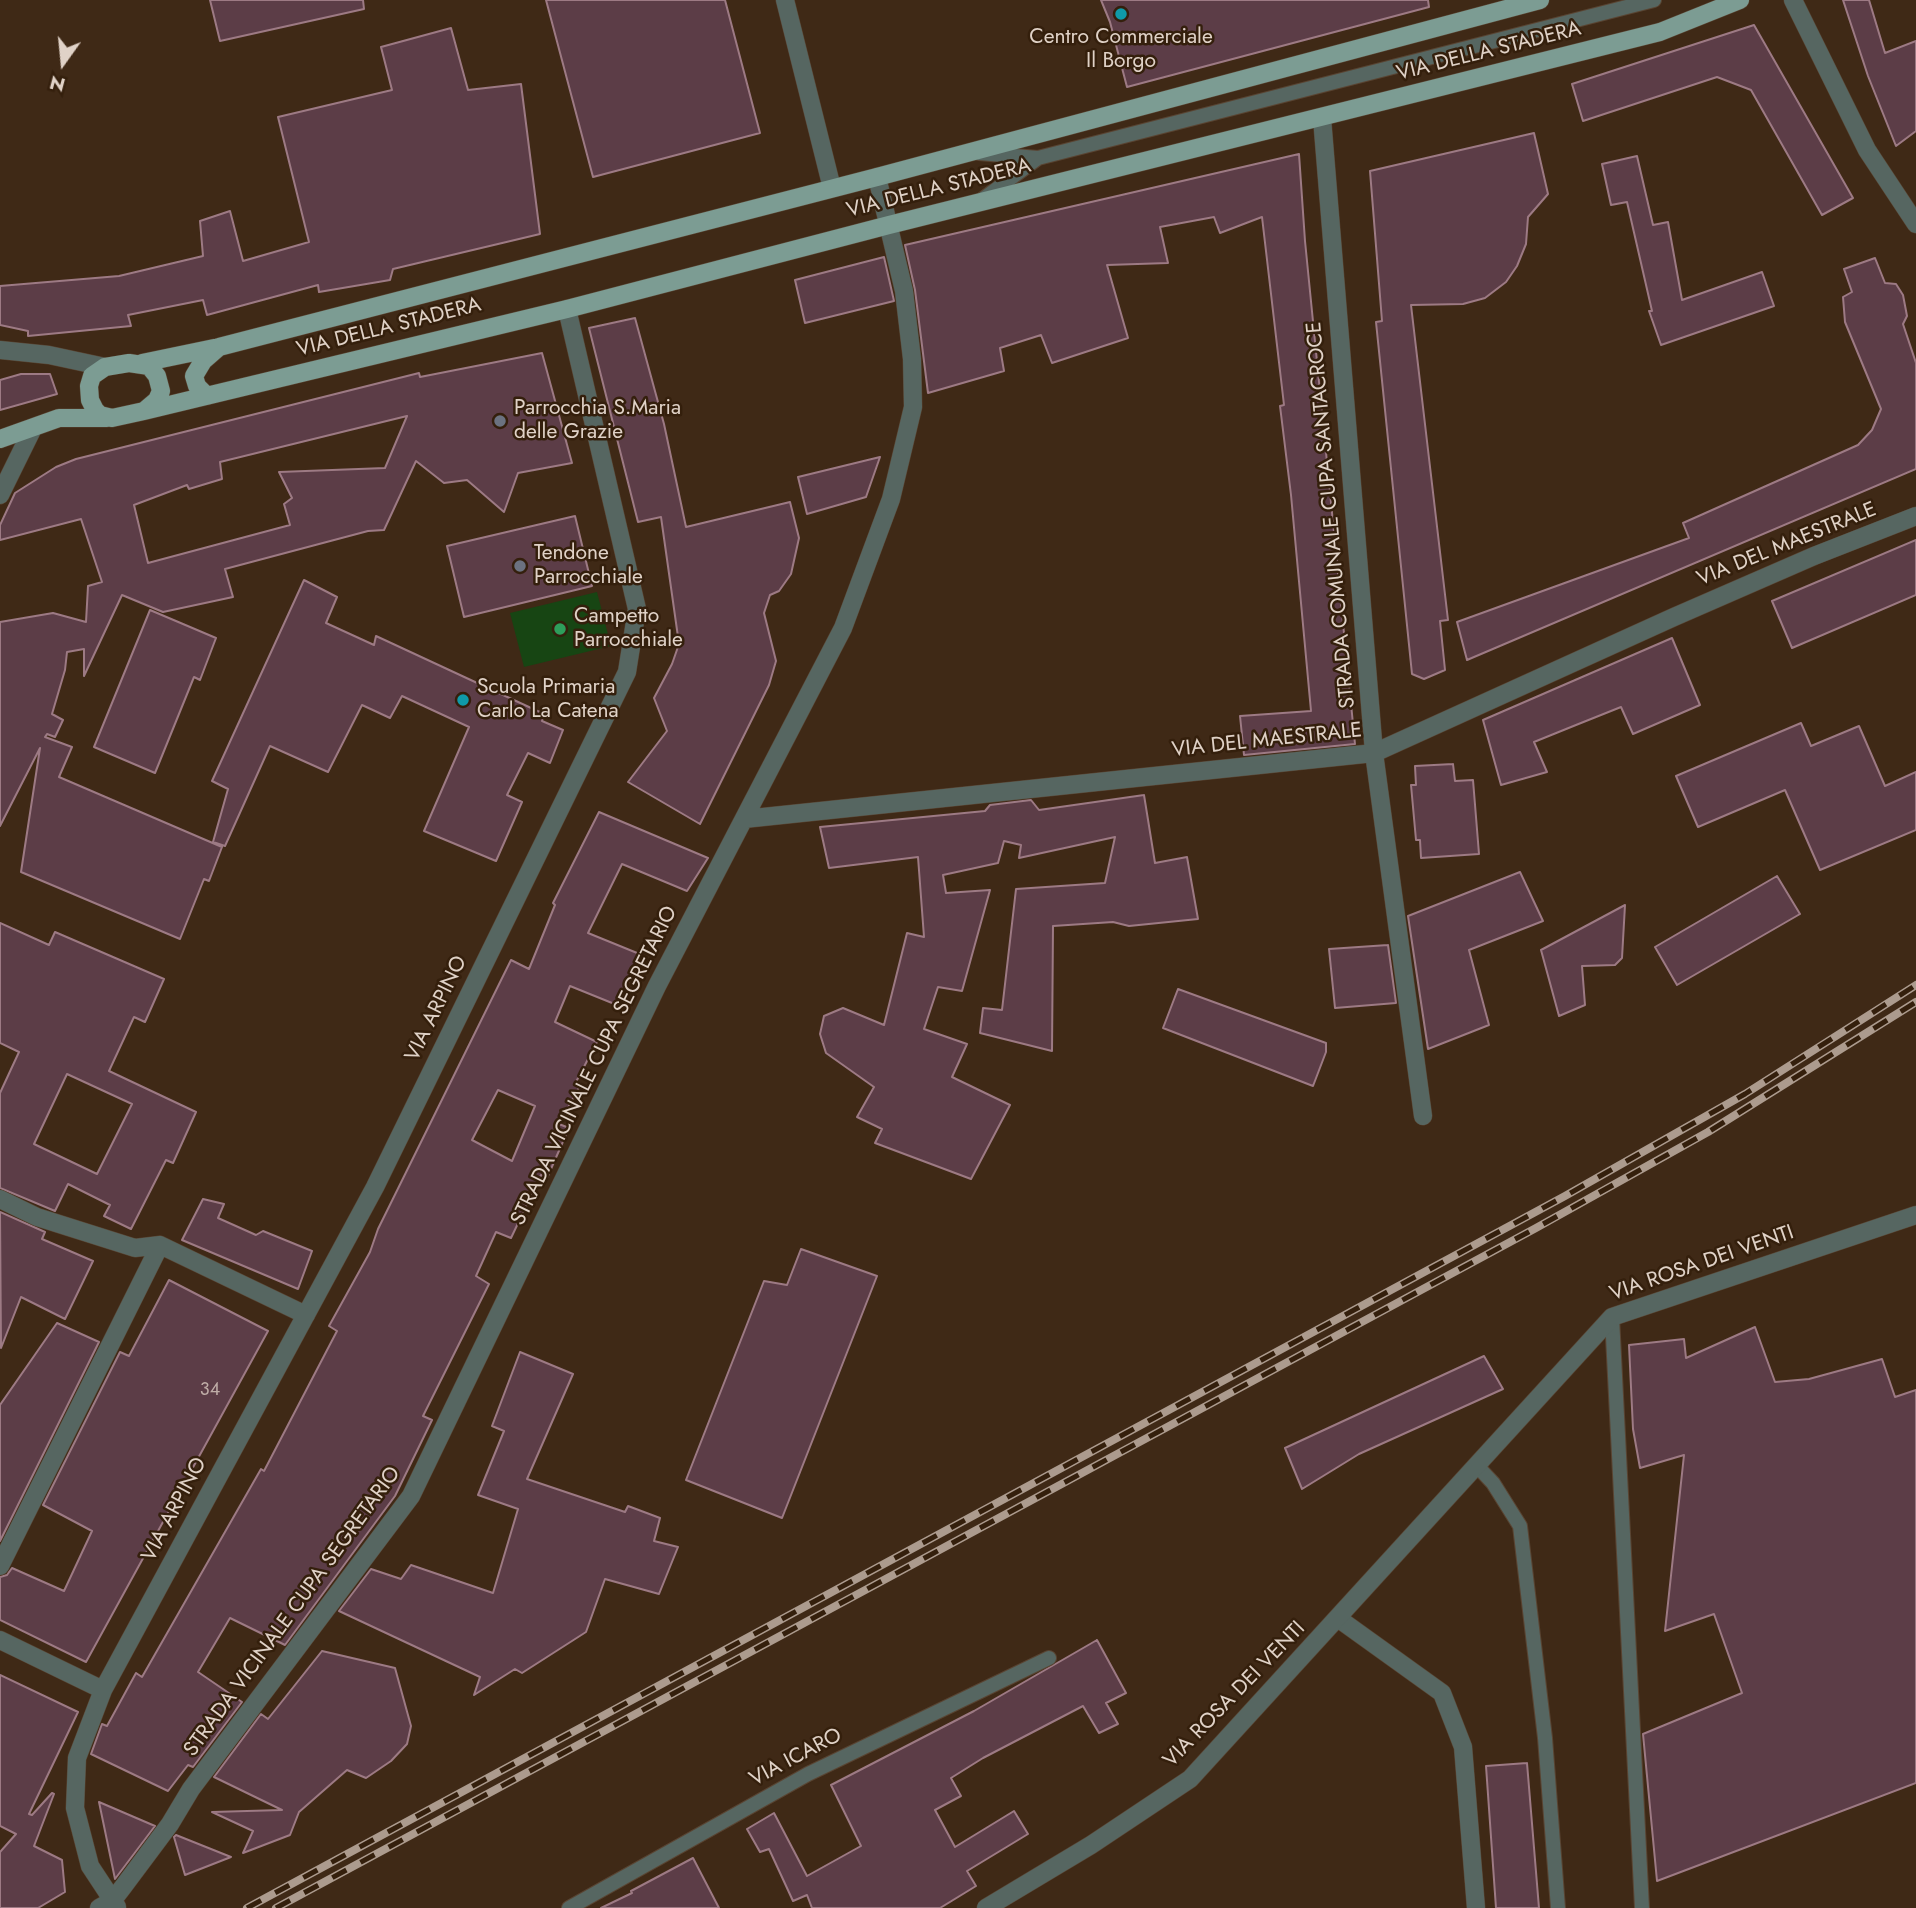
<!DOCTYPE html>
<html>
<head>
<meta charset="utf-8">
<style>
	body { margin:0 }
	#map { position:relative; width:1916px; height:1908px; overflow:hidden; background:#3f2916; font-family:Jost,sans-serif }
	canvas { display:block }
	.north { position:absolute; left:28px; top:28px; width:70px; height:70px; -webkit-text-stroke:5px #341f0c; paint-order:stroke; rotate:195deg; font-size:19px; font-weight:700; line-height:28px; text-align:center; color:#e0d2c7 }
	.north::after { content:''; display:block; margin:auto; width:24px; height:32px; background:#e0d2c7; clip-path:polygon(50% 0,100% 100%,50% 72%,0 100%) }
</style>
</head>
<body>
<div id="map">
<canvas width="1916" height="1908"></canvas>
<div class="north">N</div>
</div>
<script>
const c = document.querySelector('canvas').getContext('2d');
c.lineJoin = 'round';
function paint(path, color) { c.fillStyle = color; c.fill(path, 'evenodd'); }
const toPath = rows => new Path2D(rows.map(r => 'M' + r).join(''));
function trace(path, color, width, dash) { c.strokeStyle = color; c.lineWidth = width; c.lineCap = dash ? 'butt' : 'round'; c.setLineDash(dash || []); c.stroke(path); }
function label(font, color, halo, rows, align = 'center') {
  c.font = font + ' Jost,sans-serif'; c.lineWidth = 5; c.setLineDash([]); c.textBaseline = 'middle'; c.strokeStyle = halo; c.fillStyle = color; for (const [text, x, y, turn = 0] of rows) {
    c.save(); c.translate(x, y); c.rotate((+turn || 0) * Math.PI / 180); c.textAlign = isNaN(turn) ? turn : align; if (halo) c.strokeText(text, 0, 0); c.fillText(text, 0, 0); c.restore();
  }
}
paint(toPath([
	[597,592,611,646,524,667,510,613]
]), '#174513');
const building = toPath([
	[210,0,363,0,364,9,220,41,210,0],
	[546,0,725,0,760,133,593,177,546,0],
	[1101,0,1428,0,1429,7,1127,87,1110,22,1101,0],
	[1843,0,1869,0,1885,53,1916,41,1916,131,1896,146,1868,76,1843,0],
	[1754,25,1853,198,1822,215,1751,90,1717,77,1583,121,1572,84,1754,25],
	[451,28,468,90,521,84,540,234,393,269,390,280,319,292,318,285,207,315,203,300,128,315,131,326,28,336,28,331,0,325,0,286,119,276,203,256,200,221,230,211,243,261,309,242,278,117,392,90,381,47,451,28],
	[1534,133,1548,194,1528,217,1526,244,1517,266,1506,282,1485,298,1463,304,1411,305,1448,620,1440,621,1445,670,1424,679,1412,674,1376,322,1382,321,1370,171,1534,133],
	[1299,154,1305,241,1355,744,1244,755,1240,716,1311,711,1291,495,1280,406,1284,405,1262,217,1220,233,1214,217,1160,227,1168,263,1107,265,1128,338,1052,363,1041,335,1000,348,1004,371,928,393,915,290,905,245,1299,154],
	[1637,156,1653,225,1668,222,1682,300,1762,272,1774,306,1661,345,1649,311,1652,311,1627,202,1611,205,1602,164,1637,156],
	[884,257,894,301,805,323,795,280,884,257],
	[1875,258,1885,283,1896,284,1903,295,1907,316,1903,324,1916,363,1916,469,1467,660,1457,622,1689,538,1683,523,1858,445,1872,430,1881,409,1845,322,1843,297,1852,292,1844,269,1875,258],
	[635,318,664,424,686,527,790,502,799,538,791,574,779,591,770,595,764,613,776,661,769,685,700,824,628,782,667,731,654,698,672,664,679,644,661,517,638,522,589,328,635,318],
	[542,353,572,463,518,473,504,512,467,480,444,483,416,461,384,530,368,531,225,569,233,597,163,612,122,595,84,676,84,649,67,652,65,670,52,714,63,720,55,737,47,734,45,737,72,747,59,777,222,847,209,881,204,879,180,939,21,872,40,748,0,826,0,622,53,613,86,622,88,586,102,582,81,519,0,540,0,525,15,493,56,467,76,459,419,373,420,377,542,353],
	[407,416,385,468,279,472,292,498,284,504,290,525,148,563,134,505,187,485,189,489,222,479,220,462,407,416],
	[21,374,50,374,57,394,0,410,0,380,21,374],
	[880,457,866,497,807,514,798,477,880,457],
	[575,516,592,586,464,617,447,546,575,516],
	[1916,540,1916,595,1792,648,1772,601,1916,540],
	[304,580,337,597,326,623,374,645,376,636,544,714,542,721,563,730,550,763,528,753,507,795,522,802,496,861,424,831,469,727,402,696,390,718,362,705,328,772,270,746,225,846,213,842,228,789,212,781,304,580],
	[150,610,216,638,200,680,194,677,155,773,94,747,150,610],
	[1672,638,1700,705,1633,734,1621,707,1576,725,1534,742,1547,772,1501,785,1483,720,1672,638],
	[1801,723,1811,746,1859,726,1885,786,1916,772,1916,830,1820,870,1785,790,1698,827,1676,776,1801,723],
	[1453,764,1455,781,1473,780,1479,854,1421,858,1420,840,1416,840,1411,785,1416,785,1415,766,1453,764],
	[1144,795,1155,863,1187,857,1198,919,1129,926,1113,922,1053,926,1052,1051,980,1033,983,1008,1002,1010,1016,889,1105,883,1115,837,1019,858,1021,845,1004,841,998,863,943,875,946,893,990,890,962,991,938,987,924,1029,967,1044,952,1077,1010,1105,971,1179,875,1143,882,1129,857,1117,874,1087,826,1053,820,1034,824,1016,843,1008,884,1025,907,933,924,937,918,857,829,868,820,827,985,811,990,805,1031,800,1039,810,1144,795],
	[599,812,708,858,687,891,622,864,588,933,642,955,617,1005,570,986,555,1022,597,1042,576,1082,581,1084,559,1124,569,1128,547,1178,541,1175,511,1238,496,1232,476,1276,489,1284,423,1416,432,1420,395,1496,285,1645,230,1618,198,1672,242,1702,193,1767,188,1765,168,1791,91,1754,102,1724,107,1726,136,1673,142,1677,261,1469,264,1471,337,1331,329,1326,370,1252,378,1229,511,960,529,969,555,905,553,903,599,812],
	[498,1090,535,1106,512,1161,472,1140,498,1090],
	[1520,872,1543,921,1469,950,1489,1025,1428,1049,1408,916,1520,872],
	[1777,876,1800,914,1677,985,1655,947,1777,876],
	[1625,905,1622,958,1615,965,1582,966,1585,1005,1559,1016,1541,950,1625,905],
	[0,923,49,945,55,932,164,979,145,1022,134,1017,109,1071,196,1112,173,1163,166,1160,131,1229,104,1216,110,1205,68,1184,55,1211,0,1188,0,1093,19,1052,0,1043,0,923],
	[67,1074,132,1104,97,1174,34,1144,67,1074],
	[1388,945,1396,1003,1335,1008,1329,949,1388,945],
	[1178,989,1326,1043,1326,1052,1313,1086,1163,1028,1178,989],
	[203,1199,224,1204,218,1218,256,1235,263,1231,312,1251,298,1289,182,1240,203,1199],
	[0,1212,45,1232,42,1239,93,1261,65,1319,21,1297,1,1348,0,1212],
	[801,1249,877,1276,782,1518,686,1480,764,1281,787,1285,801,1249],
	[169,1280,268,1331,86,1662,0,1620,0,1577,7,1575,12,1568,64,1591,92,1531,43,1505,120,1352,129,1356,169,1280],
	[57,1323,99,1342,0,1541,0,1405,57,1323],
	[1755,1327,1775,1382,1809,1379,1882,1359,1895,1397,1916,1390,1916,1783,1657,1881,1643,1734,1742,1693,1714,1614,1665,1631,1684,1455,1640,1468,1633,1429,1629,1345,1684,1339,1686,1358,1755,1327],
	[520,1352,573,1374,527,1479,625,1512,628,1506,660,1518,654,1541,678,1547,659,1594,605,1579,586,1632,522,1673,515,1669,474,1695,480,1677,339,1611,371,1569,401,1579,411,1565,493,1593,518,1509,478,1495,504,1431,492,1426,520,1352],
	[1484,1356,1503,1389,1359,1454,1302,1489,1285,1448,1484,1356],
	[1097,1640,1126,1693,1106,1703,1118,1724,1099,1733,1083,1706,983,1758,951,1778,961,1796,935,1810,955,1847,1014,1811,1028,1834,967,1871,976,1886,940,1908,812,1908,807,1895,793,1901,769,1849,760,1852,747,1829,774,1813,807,1876,861,1846,831,1785,974,1711,1097,1640],
	[322,1651,395,1668,411,1726,407,1744,391,1761,366,1778,347,1770,299,1812,290,1835,243,1853,253,1831,212,1812,282,1810,214,1777,261,1714,268,1719,322,1651],
	[0,1675,78,1712,29,1814,32,1815,52,1793,54,1794,34,1846,62,1860,65,1892,38,1908,0,1908,0,1852,16,1834,0,1826,0,1675],
	[1527,1763,1539,1908,1496,1908,1486,1766,1527,1763],
	[99,1802,155,1826,115,1879,99,1802],
	[176,1835,231,1857,185,1875,174,1837,176,1835],
	[693,1858,719,1908,601,1908,632,1893,631,1891,693,1858]
]);
paint(building, '#5c3d47');
trace(building, '#9d7a84', 2);
const service = toPath([
	[979,153,1038,158,1654,0],
	[983,199,1038,158],
	[1612,1317,1642,1908],
	[1478,1467,1493,1483,1520,1526,1545,1738,1558,1908],
	[569,1908,808,1774,1049,1658]
]);
const minor = toPath([
	[785,0,832,188],
	[1322,118,1374,753,1423,1116],
	[0,495,33,428],
	[744,819,1374,753,1674,617,1814,556,1916,516],
	[0,1199,37,1217,135,1248,160,1245,306,1315],
	[0,1566,160,1245],
	[1339,1619,1442,1693,1463,1747,1476,1908],
	[0,1640,103,1690],
	[117,1907,90,1866,75,1808,77,1758,103,1690,375,1187,627,672,637,609,567,309],
	[99,1908,113,1900,123,1887,170,1824,191,1789,411,1496,657,986,843,628,891,499,913,407,912,359,904,291,877,177]
]);
const tertiary = toPath([
	[1793,0,1867,150,1916,224],
	[0,350,49,355,105,367],
	[986,1908,1091,1845,1190,1779,1612,1317,1916,1215]
]);
const primary = toPath([
	[142,363,219,347,877,177,1540,0],
	[207,396,197,386,194,376,203,361,219,347],
	[144,411,157,400,161,391,157,376,149,366,129,363,105,367,92,376,89,386,90,400,95,410,100,415,112,418,144,411,567,309,889,225,1660,32,1740,0],
	[0,439,59,418,107,418]
]);
trace(service, '#594432', 16);
trace(minor, '#594432', 19);
trace(tertiary, '#594432', 19);
trace(primary, '#594432', 19);
trace(service, '#566661', 14);
trace(minor, '#566661', 18);
trace(tertiary, '#566661', 18);
trace(primary, '#7c9c93', 18);
const rail = toPath([
	[247,1908,1565,1196,1745,1094,1916,985],
	[276,1908,1536,1228,1708,1132,1916,1002]
]);
trace(rail, '#ac9b8e', 8);
trace(rail, '#341f0c', 5, [16]);
for (const [x, y, r, color] of [
	[1121,14,7,"#0f9aa8"],
	[500,421,7,"#6b7280"],
	[520,566,7,"#6b7280"],
	[560,629,7,"#2e9e5b"],
	[463,700,7,"#0f9aa8"]
]) { const dot = new Path2D(); dot.arc(x, y, r, 0, 2 * Math.PI); c.fillStyle = color; c.fill(dot); trace(dot, '#341f0c', 2.5); }
label('18px', '#bfada7', null, [
	["34",210,1391]
]);
label('21px', '#e0d2c7', '#341f0c', [
	["Centro Commerciale",1121,38,"center"],
	["Il Borgo",1121,62,"center"],
	["Parrocchia S.Maria",514,409],
	["delle Grazie",514,433],
	["Tendone",534,554],
	["Parrocchiale",534,578],
	["Campetto",574,617],
	["Parrocchiale",574,641],
	["Scuola Primaria",477,688],
	["Carlo La Catena",477,712]
], 'left');
label('21px', '#e0d2c7', '#341f0c', [
	["VIA DELLA STADERA",1489,52,-14],
	["VIA DELLA STADERA",939,189,-14],
	["VIA DELLA STADERA",389,328,-14],
	["STRADA COMUNALE CUPA SANTACROCE",1332,515,-95],
	["VIA DEL MAESTRALE",1787,545,-22],
	["VIA DEL MAESTRALE",1267,741,-6],
	["VIA ARPINO",437,1009,-64],
	["STRADA VICINALE CUPA SEGRETARIO",595,1066,-64],
	["VIA ROSA DEI VENTI",1702,1264,-19],
	["VIA ARPINO",175,1510,-62],
	["STRADA VICINALE CUPA SEGRETARIO",293,1612,-54],
	["VIA ROSA DEI VENTI",1235,1695,-46],
	["VIA ICARO",796,1758,-28]
]);
</script>
</body>
</html>
